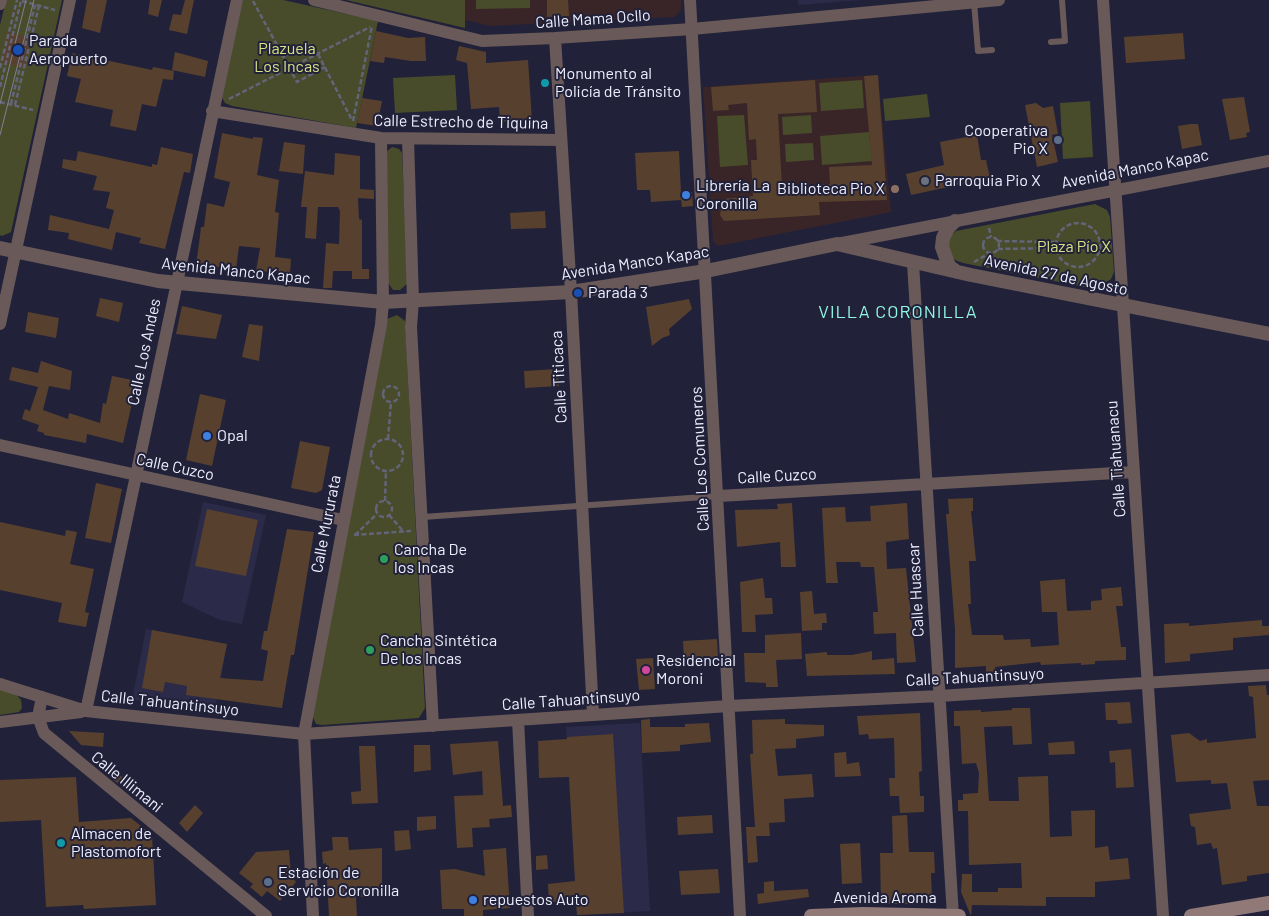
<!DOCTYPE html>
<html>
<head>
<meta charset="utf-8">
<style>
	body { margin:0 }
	canvas { display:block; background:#212139 }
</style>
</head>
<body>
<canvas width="1269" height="916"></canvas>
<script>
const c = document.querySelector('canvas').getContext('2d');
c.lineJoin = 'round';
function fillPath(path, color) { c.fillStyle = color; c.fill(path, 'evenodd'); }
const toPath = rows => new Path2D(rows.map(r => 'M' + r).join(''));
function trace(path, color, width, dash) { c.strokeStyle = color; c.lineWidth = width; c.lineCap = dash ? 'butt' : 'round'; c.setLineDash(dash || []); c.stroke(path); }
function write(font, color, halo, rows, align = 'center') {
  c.font = font + ' Barlow,sans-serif'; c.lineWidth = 4; c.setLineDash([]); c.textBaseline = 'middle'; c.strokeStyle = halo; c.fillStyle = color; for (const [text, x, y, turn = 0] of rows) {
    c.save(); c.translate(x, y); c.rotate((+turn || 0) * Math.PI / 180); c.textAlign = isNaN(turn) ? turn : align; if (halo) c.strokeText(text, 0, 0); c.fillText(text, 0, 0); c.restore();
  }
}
fillPath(toPath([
	[798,0,861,0,798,5],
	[203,502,266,515,242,624,220,620,182,602],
	[146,629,227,644,215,710,132,700],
	[640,723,650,911,577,915,566,727]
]), '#2b2a48');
fillPath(toPath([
	[465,0,681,0,681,10,675,17,490,26,465,20],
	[878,75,891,212,718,246,713,241,703,87]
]), '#392528');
fillPath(toPath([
	[6,0,62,0,11,232,2,236,0,235,0,25],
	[243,0,283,0,378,21,356,128,232,106,225,103,221,96],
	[346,0,465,0,465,28],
	[476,0,530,0,530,8,476,9],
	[455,75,457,110,395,113,393,78],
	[862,80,864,108,821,111,819,83],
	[927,94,930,117,885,121,883,99],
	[1090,101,1093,157,1063,159,1060,103],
	[744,115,748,165,720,167,717,116],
	[811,115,812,133,783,135,782,117],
	[869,132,872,161,822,165,820,136],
	[813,143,814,160,786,162,785,144],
	[392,147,399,149,402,153,408,283,400,290,393,290,387,281,386,152],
	[1095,204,1107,210,1110,217,1114,272,1111,279,1098,287,1085,287,963,263,955,260,950,254,947,245,949,237,956,231],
	[397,315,405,321,425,708,419,718,322,725,316,724,313,717,387,319],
	[0,689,16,694,21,700,22,708,19,712,0,715]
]), '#484c2a');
fillPath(toPath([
	[87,0,107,0,100,33,82,28],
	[150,0,162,0,158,17,148,14],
	[185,0,194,0,187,34,169,30,173,14,181,15],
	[547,0,568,0,569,16,547,17],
	[376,31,408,38,425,37,426,61,411,61,385,57,384,63,370,61],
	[8,32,32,38,24,68,1,63],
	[1183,33,1185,59,1126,63,1124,37],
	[459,46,486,52,486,63,528,60,532,120,500,122,499,107,471,109,467,63,456,60],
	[175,52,208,61,205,77,172,70],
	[72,53,152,70,153,67,174,71,173,80,163,79,156,107,142,104,136,131,110,126,113,110,75,102,81,79,67,76],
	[878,75,887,200,819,202,820,215,724,221,720,215,723,199,753,196,751,160,757,160,756,139,749,140,747,103,728,105,729,110,713,111,711,87,815,80,817,112,778,114,782,187,830,184,829,167,872,165,864,76],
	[1244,97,1250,132,1246,133,1247,137,1230,140,1222,99],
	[362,98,382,101,377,126,357,123],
	[1036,103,1043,108,1053,106,1058,134,1052,135,1058,162,1037,167,1025,105],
	[1190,124,1198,124,1202,145,1182,149,1178,126],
	[222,133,253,139,253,137,263,138,257,175,279,180,275,212,279,213,275,257,291,259,290,273,256,271,260,248,239,246,236,269,196,265,200,236,201,227,204,227,207,203,224,207,230,182,214,178],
	[977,135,981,160,986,160,990,178,911,195,906,174,944,165,940,142],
	[284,142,305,145,303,174,279,171],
	[161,147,193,154,190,173,184,172,165,249,139,243,141,238,116,232,112,250,68,239,69,233,48,230,50,215,109,229,114,210,106,208,110,192,93,190,97,176,62,168,63,159,76,161,78,151,152,167,152,164,157,165],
	[679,151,681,193,692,192,693,206,682,207,681,200,651,202,650,190,637,190,635,153],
	[335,153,360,156,360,189,374,190,374,199,358,198,359,219,362,220,362,269,369,269,369,279,352,279,352,271,333,271,332,288,323,288,326,243,339,244,340,211,338,207,318,207,316,239,305,238,307,207,301,207,305,171,334,175],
	[545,211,546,228,511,229,510,213],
	[100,298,123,303,119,322,96,316],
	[689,299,692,309,669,329,670,335,662,338,652,346,646,307],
	[182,306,222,315,216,339,176,334],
	[28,312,59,318,56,338,25,332],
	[249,324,263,326,259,361,242,357],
	[41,361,72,371,70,390,49,386,43,410,68,419,69,413,100,423,103,403,106,404,112,376,137,381,123,443,87,434,86,443,44,435,44,433,37,431,39,425,22,419,25,409,30,411,38,387,9,380,12,367,38,373],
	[558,369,559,386,525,388,524,371],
	[200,394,226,400,212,466,186,460],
	[300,441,330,447,322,490,316,493,291,488],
	[96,483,122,489,111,543,85,538],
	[973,498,973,511,971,511,976,561,969,561,971,604,968,604,972,635,1003,635,1004,640,1030,639,1031,647,1059,645,1057,612,1042,612,1040,581,1065,579,1067,611,1091,610,1091,601,1102,600,1101,589,1121,587,1123,606,1116,606,1121,647,1126,647,1126,660,1095,661,1095,664,1081,665,1081,663,1041,665,1040,662,995,667,996,675,986,676,986,666,955,668,955,629,946,514,949,514,948,499],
	[792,503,796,567,781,567,780,542,737,547,735,510,778,509,777,504],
	[907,503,909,539,886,542,887,569,906,568,916,662,897,663,896,633,874,634,873,612,878,612,874,567,861,567,860,562,836,562,838,583,826,583,822,508,845,507,846,522,871,521,870,506],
	[207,509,258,520,246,576,195,566],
	[0,522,65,536,66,530,77,532,70,564,94,569,85,612,89,613,86,627,58,622,62,603,0,590],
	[287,529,314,532,294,655,291,655,282,708,186,695,187,686,165,682,163,692,142,688,152,630,227,644,220,678,263,681,268,651,261,649,264,631,267,631],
	[763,578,765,598,772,598,773,614,755,615,756,632,742,632,740,582],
	[812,591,814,614,826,613,827,623,822,623,822,630,802,631,800,592],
	[1262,620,1262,626,1269,626,1269,635,1233,638,1233,650,1190,654,1190,661,1165,663,1164,624,1189,623,1189,626],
	[801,633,802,659,776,660,778,687,766,687,766,683,745,682,744,653,765,653,765,635],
	[717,639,718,657,684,659,683,641],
	[872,651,872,660,894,658,895,674,807,676,805,654,827,652,827,655,852,655],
	[653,658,655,689,639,690,636,659],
	[1266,685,1267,695,1269,695,1269,780,1253,781,1257,806,1269,806,1269,873,1247,876,1247,881,1222,885,1217,848,1213,849,1211,843,1197,845,1195,827,1191,826,1189,814,1231,809,1227,783,1211,784,1211,780,1176,782,1171,735,1189,733,1200,741,1207,739,1207,743,1256,738,1253,697,1249,696,1248,686],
	[1130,702,1132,723,1118,724,1117,720,1106,720,1105,703],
	[1012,708,1030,708,1032,744,1013,745,1012,726,984,727,989,801,1019,801,1018,777,1048,776,1050,837,1072,836,1071,811,1095,810,1095,848,1108,846,1110,860,1128,858,1130,879,1095,882,1095,897,1046,897,1046,906,972,905,971,916,961,892,962,874,972,874,972,892,998,892,998,888,1022,888,1021,863,969,865,968,811,958,811,958,800,963,800,963,794,978,793,979,773,976,763,962,764,960,726,954,726,954,711,981,710,981,712,1012,710],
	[920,713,922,771,919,772,920,796,924,796,924,812,900,813,899,796,890,796,889,778,895,778,894,738,869,739,868,734,859,735,857,716],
	[650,719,650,727,685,727,685,724,709,723,711,742,680,745,680,751,642,753,641,720],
	[785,719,785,724,824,725,824,736,796,739,796,748,775,749,778,776,812,774,814,797,784,799,785,822,769,823,770,836,756,836,758,862,748,863,746,827,755,827,750,754,753,754,752,720],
	[69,731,104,733,103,747,81,745],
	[613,734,624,913,577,915,576,901,549,902,548,884,575,881,569,777,539,778,538,741,567,739,567,737],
	[498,741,503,806,511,805,512,817,489,819,490,827,472,828,473,847,457,848,454,796,483,795,482,771,453,775,450,744],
	[1074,741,1075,754,1049,755,1048,743],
	[414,745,430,745,431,770,414,772],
	[359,746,375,746,378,803,352,804,351,792,361,791],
	[1131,749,1134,787,1116,788,1115,762,1110,763,1109,751],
	[846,752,847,764,859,762,861,776,835,777,834,753],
	[119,774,126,780,122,786,113,780],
	[76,777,79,822,131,818,152,835,156,905,84,909,83,905,46,907,41,820,0,822,0,780],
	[195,805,203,813,187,832,179,823],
	[712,815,713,833,678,835,677,817],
	[907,815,909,852,934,852,935,873,931,873,932,898,909,899,909,904,881,904,880,853,893,853,892,816],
	[436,816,436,829,417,831,417,817],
	[409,830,411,849,395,851,394,831],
	[332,837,348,837,349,850,382,848,382,896,356,897,357,916,329,916,326,863,323,864,322,852,333,850],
	[860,843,862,883,842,884,840,844],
	[506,848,510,908,483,910,483,916,464,916,464,909,442,909,440,870,455,869,485,876,483,850],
	[289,850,291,875,296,882,280,901,267,891,262,897,250,887,253,884,239,873,256,852],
	[547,855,548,869,536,870,536,856],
	[718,869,720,893,681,895,679,871],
	[774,881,774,891,808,889,809,897,758,904,757,894,764,893,764,882]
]), '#57402e');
trace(toPath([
	[22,1,55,10],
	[253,1,297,82,325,67],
	[318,54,352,120],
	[284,56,310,43,316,55],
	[0,68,17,0],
	[0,87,21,1],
	[229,99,370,27],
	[0,102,33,110],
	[11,104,35,5],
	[15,105,39,6],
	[353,121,372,26],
	'1056 245a22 22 0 1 1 44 0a22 22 0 1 1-44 0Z',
	[989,228,991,237],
	'983 245a8 8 0 1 1 16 0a8 8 0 1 1-16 0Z',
	[997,241,1056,242],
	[998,249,1056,248],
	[974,262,988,254],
	'383 394a8 8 0 1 1 16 0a8 8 0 1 1-16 0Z',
	[388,439,391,402],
	'371 455a16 16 0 1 1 32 0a16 16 0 1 1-32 0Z',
	'376 509a8 8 0 1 1 16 0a8 8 0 1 1-16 0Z',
	[385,501,386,471],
	[389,515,404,532],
	[354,535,411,531],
	[355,535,377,514]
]), '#636479', 2.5, [5, 2.5]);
trace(toPath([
	[974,2,978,51,992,50],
	[1051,42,1065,41,1062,0],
	[423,517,718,496]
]), '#695a59', 6);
trace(toPath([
	[314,0,482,41,555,38,692,29,999,0],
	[690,0,740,916],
	[1103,0,1163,916],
	[0,4,1,0],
	[555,38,571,292,593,714],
	[212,111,381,138,561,140],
	[408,139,413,301,411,327,433,726],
	[837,244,1269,161],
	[913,263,953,916],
	[0,324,70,0],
	[0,445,343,520],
	[719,496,1133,472],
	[0,684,86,711,304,734,729,706,939,696,1269,675],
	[42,697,38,717,44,733,266,916],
	[86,711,237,0],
	[518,720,528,916],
	[0,722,81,712],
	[313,916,304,734,381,325,383,302,381,138]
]), '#695a59', 12);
trace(toPath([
	[955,221,948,228,943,238,942,247,949,266,957,272],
	[0,248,158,281,383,302,571,292,706,271,837,244,971,275,1269,334]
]), '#695a59', 14);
trace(toPath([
	[811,916,863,914,959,916],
	[1191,916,1269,903]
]), '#907976', 14);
trace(toPath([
	[0,104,26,0],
	[0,135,34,0]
]), '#818195', 1);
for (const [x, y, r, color] of [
	[18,50,6,"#1a4fb4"],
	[545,83,5,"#0f9aa8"],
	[1058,140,5,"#5c6f8a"],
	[925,181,5,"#6b7280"],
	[895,189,5,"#8d6e63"],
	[686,195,5,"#3f7fe0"],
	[578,293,5,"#1a4fb4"],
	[207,436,5,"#3f7fe0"],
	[384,559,5,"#2e9e5b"],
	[370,650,5,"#2e9e5b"],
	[646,670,5,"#d1479c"],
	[61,843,5,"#0f9aa8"],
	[268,882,5,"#5c6f8a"],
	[473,900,5,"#3f7fe0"]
]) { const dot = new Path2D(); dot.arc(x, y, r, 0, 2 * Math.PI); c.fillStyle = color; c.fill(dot); trace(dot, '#212139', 2); }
write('16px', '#edeefe', '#212139', [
	["Calle Mama Ocllo",593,19,-4],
	["Calle Estrecho de Tiquina",461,122,1],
	["Avenida Manco Kapac",1135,169,-11],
	["Avenida Manco Kapac",635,263,-9],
	["Avenida Manco Kapac",236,271,6],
	["Avenida 27 de Agosto",1056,275,12],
	["Calle Los Andes",144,352,-78],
	["Calle Titicaca",559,377,-93],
	["Calle Los Comuneros",700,459,-93],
	["Calle Tiahuanacu",1116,459,-94],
	["Calle Cuzco",175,467,12],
	["Calle Cuzco",777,476,-3],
	["Calle Mururata",326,524,-79],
	["Calle Huascar",916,590,-93],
	["Calle Tahuantinsuyo",975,677,-3],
	["Calle Tahuantinsuyo",571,700,-4],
	["Calle Tahuantinsuyo",170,703,6],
	["Calle Illimani",127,782,39],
	["Avenida Aroma",885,898]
]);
write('16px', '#edeefe', '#212139', [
	["Parada",29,41],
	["Aeropuerto",29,59],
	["Monumento al",555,74],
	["Policía de Tránsito",555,92],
	["Cooperativa",1048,131,"right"],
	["Pio X",1048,149,"right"],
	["Parroquia Pio X",935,181],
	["Librería La",696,186],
	["Coronilla",696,204],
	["Biblioteca Pio X",885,189,"right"],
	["Parada 3",588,293],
	["Opal",217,436],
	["Cancha De",394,550],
	["los Incas",394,568],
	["Cancha Sintética",380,641],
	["De los Incas",380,659],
	["Residencial",656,661],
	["Moroni",656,679],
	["Almacen de",71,834],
	["Plastomofort",71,852],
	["Estación de",278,873],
	["Servicio Coronilla",278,891],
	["repuestos Auto",483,900]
], 'left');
write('16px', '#d8e285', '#212139', [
	["Plazuela",287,49],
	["Los Incas",287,67],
	["Plaza Pío X",1074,247]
]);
c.letterSpacing = '1px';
write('18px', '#92f8e6', '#212139', [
	["VILLA CORONILLA",898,312]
]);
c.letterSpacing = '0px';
</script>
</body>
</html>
